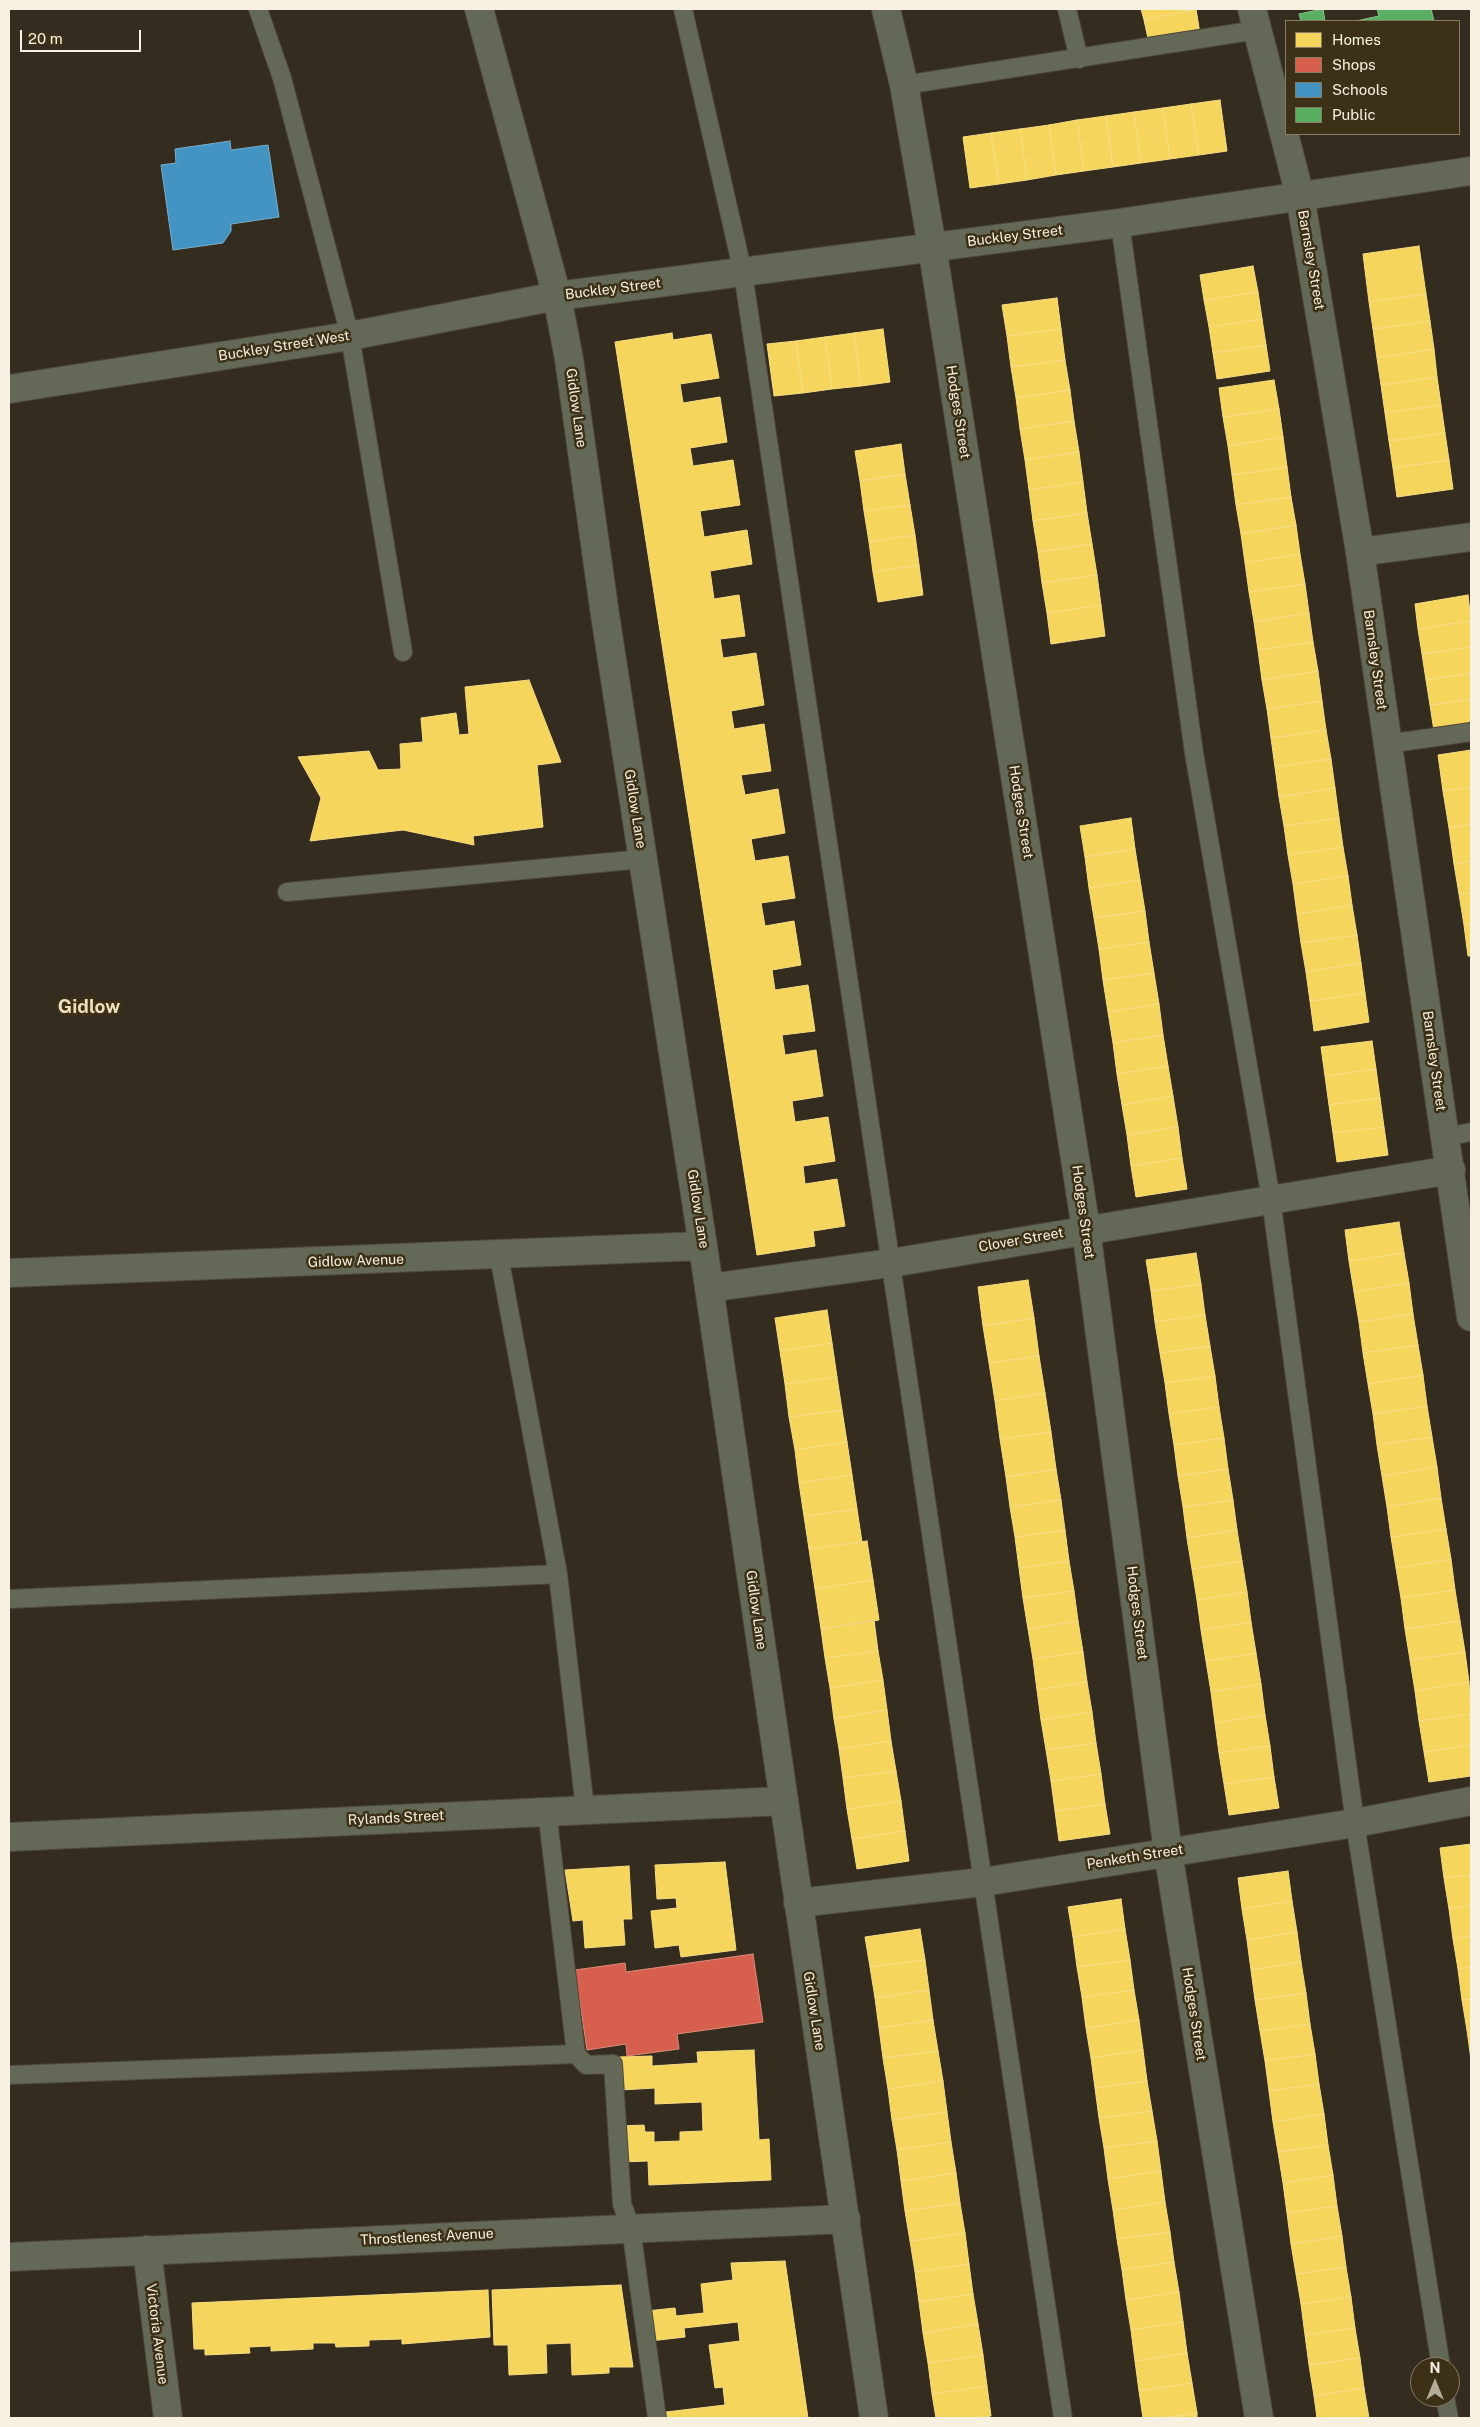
<!DOCTYPE html>
<html>
<head>
<meta charset="utf-8">
<style>
	body { margin:0 }
	#map { position:relative; width:1480px; height:2427px; overflow:hidden; background:#342c1e; font-family:"Public Sans",sans-serif }
	canvas { display:block }
	.frame { position:absolute; inset:0; border:10px solid #f8f1e1; pointer-events:none }
	.legend { position:absolute; left:1285px; top:20px; width:175px; height:115px; box-sizing:border-box; background:#3c3016; border:1px solid #877d67; margin:0; padding:6px 9px; list-style:none; font-size:15px; color:#f8f1e1 }
	.legend li { display:flex; align-items:center; gap:10px; height:25px }
	.legend b { width:25px; border:1px solid #877d67 }
	.north { position:absolute; left:1410px; top:2357px; width:50px; height:50px; box-sizing:border-box; background:#3c3016; border:1px solid #877d67; border-radius:50%; rotate:0deg; font-size:14px; font-weight:700; line-height:20px; text-align:center; color:#f8f1e1 }
	.north::after { content:''; display:block; margin:auto; width:18px; height:22px; background:#b3ac9d; clip-path:polygon(50% 0,100% 100%,50% 72%,0 100%) }
	.scale { position:absolute; left:20px; top:30px; width:121px; height:22px; box-sizing:border-box; border:2px solid #f8f1e1; border-top:0; padding-left:6px; font-size:15px; line-height:18px; white-space:nowrap; color:#f8f1e1; -webkit-text-stroke:4px #3c3016; paint-order:stroke }
</style>
</head>
<body>
<div id="map">
<canvas width="1480" height="2427"></canvas>
<div class="frame"></div>
<ul class="legend">
<li><b style="height:14px;background:#f6d55c"></b>Homes</li>
<li><b style="height:14px;background:#d6604d"></b>Shops</li>
<li><b style="height:14px;background:#4393c3"></b>Schools</li>
<li><b style="height:14px;background:#5aae61"></b>Public</li>
</ul>
<div class="north">N</div>
<div class="scale">20 m</div>
</div>
<script>
const c = document.querySelector('canvas').getContext('2d');
c.lineJoin = 'round';
function fillPath(path, color) { c.fillStyle = color; c.fill(path, 'evenodd'); }
const toPath = rows => new Path2D(rows.map(r => 'M' + r).join(''));
function trace(path, color, width, dash) { c.strokeStyle = color; c.lineWidth = width; c.lineCap = dash ? 'butt' : 'round'; c.setLineDash(dash || []); c.stroke(path); }
function write(font, color, halo, rows, align = 'center') {
  c.font = font + ' "Public Sans",sans-serif'; c.lineWidth = 5; c.setLineDash([]); c.textBaseline = 'middle'; c.strokeStyle = halo; c.fillStyle = color; for (const [text, x, y, turn = 0] of rows) {
    c.save(); c.translate(x, y); c.rotate((+turn || 0) * Math.PI / 180); c.textAlign = isNaN(turn) ? turn : align; if (halo) c.strokeText(text, 0, 0); c.fillText(text, 0, 0); c.restore();
  }
}
const homes = toPath([
	[1141,9,1196,9,1144,20,1141,9],
	[1196,9,1200,34,1149,43,1144,20,1196,9],
	[1220,100,1227,151,1199,155,1191,104,1220,100],
	[1191,104,1199,155,1170,159,1163,108,1191,104],
	[1163,108,1170,159,1141,163,1134,112,1163,108],
	[1134,112,1141,163,1113,167,1106,116,1134,112],
	[1106,116,1113,167,1084,171,1077,120,1106,116],
	[1077,120,1084,171,1056,175,1049,125,1077,120],
	[1049,125,1056,175,1027,180,1020,129,1049,125],
	[1020,129,1027,180,999,184,991,133,1020,129],
	[991,133,999,184,970,188,963,137,991,133],
	[1419,246,1426,294,1369,302,1363,254,1419,246],
	[1253,266,1258,292,1204,300,1200,275,1253,266],
	[1258,292,1262,319,1209,327,1204,300,1258,292],
	[1426,294,1430,321,1373,329,1369,302,1426,294],
	[1057,298,1061,329,1007,336,1002,305,1057,298],
	[1262,319,1266,345,1213,353,1209,327,1262,319],
	[1430,321,1434,349,1377,358,1373,329,1430,321],
	[883,329,890,382,861,386,854,333,883,329],
	[1061,329,1065,360,1011,367,1007,336,1061,329],
	[672,333,673,340,711,334,719,378,680,384,683,403,720,397,727,442,690,448,693,466,733,460,740,505,700,511,704,537,747,530,752,564,710,571,714,599,739,595,745,636,720,639,723,658,756,653,764,705,731,711,734,729,764,724,771,771,741,775,745,795,778,789,785,833,751,839,755,861,788,856,795,898,761,903,765,926,794,921,801,965,772,970,775,990,808,985,815,1031,782,1035,785,1055,816,1050,823,1096,792,1101,795,1122,828,1117,835,1161,803,1166,805,1184,837,1179,845,1226,813,1231,815,1246,757,1255,615,342,672,333],
	[854,333,861,386,832,389,825,337,854,333],
	[825,337,832,389,803,393,796,341,825,337],
	[796,341,803,393,774,396,767,344,796,341],
	[1266,345,1270,371,1217,379,1213,353,1266,345],
	[1434,349,1437,377,1381,385,1377,358,1434,349],
	[1065,360,1070,390,1016,398,1011,367,1065,360],
	[1437,377,1441,405,1385,413,1381,385,1437,377],
	[1274,380,1279,409,1223,417,1219,388,1274,380],
	[1070,390,1074,421,1020,429,1016,398,1070,390],
	[1441,405,1445,433,1389,441,1385,413,1441,405],
	[1279,409,1283,437,1228,446,1223,417,1279,409],
	[1074,421,1079,452,1025,460,1020,429,1074,421],
	[1445,433,1449,460,1393,468,1389,441,1445,433],
	[1283,437,1287,467,1232,475,1228,446,1283,437],
	[901,444,905,474,860,481,855,451,901,444],
	[1079,452,1083,482,1029,490,1025,460,1079,452],
	[1449,460,1453,489,1397,497,1393,468,1449,460],
	[1287,467,1291,497,1236,505,1232,475,1287,467],
	[905,474,910,505,864,511,860,481,905,474],
	[1083,482,1087,513,1033,521,1029,490,1083,482],
	[1291,497,1296,525,1241,534,1236,505,1291,497],
	[910,505,915,535,869,542,864,511,910,505],
	[1087,513,1092,544,1038,552,1033,521,1087,513],
	[1296,525,1300,554,1245,563,1241,534,1296,525],
	[915,535,919,565,873,572,869,542,915,535],
	[1092,544,1097,575,1042,583,1038,552,1092,544],
	[1300,554,1305,584,1249,592,1245,563,1300,554],
	[919,565,923,595,878,602,873,572,919,565],
	[1097,575,1101,605,1047,613,1042,583,1097,575],
	[1305,584,1309,613,1254,622,1249,592,1305,584],
	[1468,595,1471,621,1418,629,1415,604,1468,595],
	[1101,605,1105,636,1051,644,1047,613,1101,605],
	[1309,613,1313,642,1258,650,1254,622,1309,613],
	[1471,621,1471,647,1422,654,1418,629,1471,621],
	[1313,642,1318,671,1262,680,1258,650,1313,642],
	[1471,647,1471,673,1426,680,1422,654,1471,647],
	[1318,671,1322,701,1267,709,1262,680,1318,671],
	[1471,673,1471,699,1430,705,1426,680,1471,673],
	[529,680,561,762,537,765,543,827,473,836,474,845,403,830,310,841,321,798,298,757,369,751,378,770,401,769,400,744,423,742,421,718,456,713,459,735,469,734,465,687,529,680],
	[1471,699,1471,725,1434,731,1430,705,1471,699],
	[1322,701,1326,730,1271,738,1267,709,1322,701],
	[1326,730,1331,759,1275,767,1271,738,1326,730],
	[1471,750,1471,787,1443,791,1438,755,1471,750],
	[1331,759,1335,788,1279,797,1275,767,1331,759],
	[1471,787,1471,824,1449,828,1443,791,1471,787],
	[1335,788,1339,818,1284,826,1279,797,1335,788],
	[1131,818,1135,849,1085,857,1080,826,1131,818],
	[1339,818,1343,847,1288,855,1284,826,1339,818],
	[1471,824,1471,861,1454,864,1449,828,1471,824],
	[1343,847,1348,876,1293,884,1288,855,1343,847],
	[1135,849,1140,880,1089,888,1085,857,1135,849],
	[1471,861,1471,893,1459,894,1454,864,1471,861],
	[1348,876,1352,905,1297,914,1293,884,1348,876],
	[1140,880,1145,911,1094,918,1089,888,1140,880],
	[1471,893,1471,924,1464,925,1459,894,1471,893],
	[1352,905,1357,935,1301,943,1297,914,1352,905],
	[1145,911,1149,942,1099,949,1094,918,1145,911],
	[1471,924,1471,956,1468,956,1464,925,1471,924],
	[1357,935,1361,963,1306,972,1301,943,1357,935],
	[1149,942,1154,973,1103,980,1099,949,1149,942],
	[1361,963,1365,993,1310,1001,1306,972,1361,963],
	[1154,973,1159,1004,1108,1012,1103,980,1154,973],
	[1365,993,1369,1022,1314,1031,1310,1001,1365,993],
	[1159,1004,1163,1035,1113,1043,1108,1012,1159,1004],
	[1163,1035,1168,1066,1117,1074,1113,1043,1163,1035],
	[1372,1041,1376,1069,1325,1076,1321,1047,1372,1041],
	[1168,1066,1173,1096,1122,1105,1117,1074,1168,1066],
	[1376,1069,1380,1098,1329,1105,1325,1076,1376,1069],
	[1173,1096,1178,1127,1127,1135,1122,1105,1173,1096],
	[1380,1098,1384,1127,1333,1133,1329,1105,1380,1098],
	[1178,1127,1182,1158,1131,1166,1127,1135,1178,1127],
	[1384,1127,1388,1155,1337,1162,1333,1133,1384,1127],
	[1182,1158,1187,1189,1136,1197,1131,1166,1182,1158],
	[1399,1222,1404,1253,1349,1261,1345,1230,1399,1222],
	[1196,1253,1201,1284,1151,1291,1146,1260,1196,1253],
	[1404,1253,1409,1283,1354,1292,1349,1261,1404,1253],
	[1028,1280,1034,1318,983,1326,978,1287,1028,1280],
	[1409,1283,1413,1314,1359,1322,1354,1292,1409,1283],
	[1201,1284,1205,1315,1155,1322,1151,1291,1201,1284],
	[827,1310,832,1343,780,1351,775,1318,827,1310],
	[1413,1314,1418,1345,1363,1353,1359,1322,1413,1314],
	[1205,1315,1210,1346,1160,1353,1155,1322,1205,1315],
	[1034,1318,1039,1356,989,1363,983,1326,1034,1318],
	[832,1343,837,1377,785,1384,780,1351,832,1343],
	[1418,1345,1423,1375,1368,1384,1363,1353,1418,1345],
	[1210,1346,1215,1376,1165,1383,1160,1353,1210,1346],
	[1039,1356,1045,1393,995,1401,989,1363,1039,1356],
	[1423,1375,1427,1406,1373,1414,1368,1384,1423,1375],
	[1215,1376,1219,1407,1169,1414,1165,1383,1215,1376],
	[837,1377,842,1410,789,1417,785,1384,837,1377],
	[1045,1393,1051,1432,1000,1439,995,1401,1045,1393],
	[1427,1406,1432,1437,1377,1445,1373,1414,1427,1406],
	[1219,1407,1224,1438,1174,1445,1169,1414,1219,1407],
	[842,1410,847,1442,795,1450,789,1417,842,1410],
	[1051,1432,1056,1469,1006,1477,1000,1439,1051,1432],
	[1432,1437,1437,1467,1382,1476,1377,1445,1432,1437],
	[1224,1438,1228,1469,1178,1476,1174,1445,1224,1438],
	[847,1442,852,1475,799,1483,795,1450,847,1442],
	[1437,1467,1441,1498,1387,1507,1382,1476,1437,1467],
	[1056,1469,1061,1500,1010,1507,1006,1477,1056,1469],
	[1228,1469,1233,1500,1183,1507,1178,1476,1228,1469],
	[852,1475,857,1509,804,1516,799,1483,852,1475],
	[1441,1498,1446,1529,1391,1537,1387,1507,1441,1498],
	[1061,1500,1065,1530,1015,1537,1010,1507,1061,1500],
	[1233,1500,1237,1530,1187,1538,1183,1507,1233,1500],
	[857,1509,862,1542,809,1549,804,1516,857,1509],
	[1446,1529,1451,1559,1396,1568,1391,1537,1446,1529],
	[1065,1530,1069,1561,1019,1568,1015,1537,1065,1530],
	[1237,1530,1242,1561,1192,1569,1187,1538,1237,1530],
	[867,1541,873,1580,815,1589,809,1549,867,1541],
	[1451,1559,1455,1590,1401,1598,1396,1568,1451,1559],
	[1069,1561,1074,1591,1023,1598,1019,1568,1069,1561],
	[1242,1561,1247,1592,1197,1600,1192,1569,1242,1561],
	[873,1580,879,1620,821,1629,815,1589,873,1580],
	[1455,1590,1460,1621,1405,1629,1401,1598,1455,1590],
	[1074,1591,1078,1621,1028,1629,1023,1598,1074,1591],
	[1247,1592,1251,1622,1201,1630,1197,1600,1247,1592],
	[874,1620,878,1651,825,1658,821,1629,874,1620],
	[1078,1621,1083,1652,1033,1659,1028,1629,1078,1621],
	[1460,1621,1465,1652,1410,1660,1405,1629,1460,1621],
	[1251,1622,1256,1653,1206,1661,1201,1630,1251,1622],
	[878,1651,883,1680,830,1688,825,1658,878,1651],
	[1083,1652,1087,1682,1037,1690,1033,1659,1083,1652],
	[1465,1652,1469,1682,1415,1691,1410,1660,1465,1652],
	[1256,1653,1261,1684,1211,1692,1206,1661,1256,1653],
	[883,1680,887,1710,834,1719,830,1688,883,1680],
	[1087,1682,1092,1712,1041,1720,1037,1690,1087,1682],
	[1469,1682,1471,1714,1419,1721,1415,1691,1469,1682],
	[1261,1684,1265,1715,1215,1723,1211,1692,1261,1684],
	[887,1710,891,1741,839,1749,834,1719,887,1710],
	[1092,1712,1096,1743,1046,1750,1041,1720,1092,1712],
	[1471,1714,1471,1745,1424,1752,1419,1721,1471,1714],
	[1265,1715,1270,1746,1219,1753,1215,1723,1265,1715],
	[891,1741,896,1771,843,1778,839,1749,891,1741],
	[1096,1743,1101,1774,1051,1781,1046,1750,1096,1743],
	[1471,1745,1471,1776,1429,1782,1424,1752,1471,1745],
	[1270,1746,1274,1777,1224,1784,1219,1753,1270,1746],
	[896,1771,901,1801,847,1809,843,1778,896,1771],
	[1101,1774,1105,1804,1055,1811,1051,1781,1101,1774],
	[1274,1777,1279,1808,1229,1815,1224,1784,1274,1777],
	[901,1801,905,1831,852,1839,847,1809,901,1801],
	[1105,1804,1110,1834,1059,1841,1055,1811,1105,1804],
	[905,1831,909,1861,857,1869,852,1839,905,1831],
	[1471,1844,1471,1875,1444,1878,1440,1848,1471,1844],
	[725,1862,736,1950,681,1957,679,1945,655,1948,651,1911,677,1908,676,1898,657,1899,655,1865,725,1862],
	[629,1866,632,1919,623,1919,625,1945,585,1948,583,1920,573,1921,565,1870,629,1866],
	[1288,1871,1292,1901,1242,1909,1238,1878,1288,1871],
	[1471,1875,1471,1905,1449,1909,1444,1878,1471,1875],
	[1121,1899,1125,1929,1073,1937,1068,1907,1121,1899],
	[1292,1901,1297,1932,1247,1940,1242,1909,1292,1901],
	[1471,1905,1471,1936,1453,1939,1449,1909,1471,1905],
	[920,1929,925,1960,870,1967,865,1937,920,1929],
	[1125,1929,1130,1960,1077,1967,1073,1937,1125,1929],
	[1297,1932,1301,1962,1251,1970,1247,1940,1297,1932],
	[1471,1936,1471,1967,1458,1969,1453,1939,1471,1936],
	[925,1960,929,1990,875,1998,870,1967,925,1960],
	[1130,1960,1134,1990,1082,1997,1077,1967,1130,1960],
	[1301,1962,1306,1993,1255,2000,1251,1970,1301,1962],
	[1471,1967,1471,1999,1462,2000,1458,1969,1471,1967],
	[929,1990,933,2020,879,2028,875,1998,929,1990],
	[1134,1990,1139,2020,1086,2028,1082,1997,1134,1990],
	[1306,1993,1310,2024,1260,2031,1255,2000,1306,1993],
	[1471,1999,1471,2030,1467,2030,1462,2000,1471,1999],
	[933,2020,938,2051,883,2058,879,2028,933,2020],
	[1139,2020,1143,2050,1091,2058,1086,2028,1139,2020],
	[1310,2024,1315,2054,1265,2061,1260,2031,1310,2024],
	[1467,2030,1471,2030,1471,2060,1467,2030],
	[754,2050,759,2140,769,2139,771,2180,649,2185,648,2161,622,2162,621,2126,644,2125,645,2132,654,2132,654,2142,680,2141,680,2132,703,2131,702,2102,655,2104,655,2088,621,2090,619,2057,652,2056,652,2066,698,2063,697,2052,754,2050],
	[1143,2050,1147,2081,1095,2088,1091,2058,1143,2050],
	[938,2051,943,2081,888,2089,883,2058,938,2051],
	[1315,2054,1319,2084,1269,2091,1265,2061,1315,2054],
	[943,2081,947,2112,892,2120,888,2089,943,2081],
	[1147,2081,1152,2111,1099,2118,1095,2088,1147,2081],
	[1319,2084,1324,2114,1273,2122,1269,2091,1319,2084],
	[1152,2111,1157,2141,1104,2148,1099,2118,1152,2111],
	[947,2112,951,2142,897,2150,892,2120,947,2112],
	[1324,2114,1328,2145,1278,2152,1273,2122,1324,2114],
	[1157,2141,1161,2171,1108,2179,1104,2148,1157,2141],
	[951,2142,956,2173,901,2181,897,2150,951,2142],
	[1328,2145,1333,2175,1283,2183,1278,2152,1328,2145],
	[1161,2171,1165,2202,1113,2210,1108,2179,1161,2171],
	[956,2173,960,2203,905,2211,901,2181,956,2173],
	[1333,2175,1337,2206,1287,2213,1283,2183,1333,2175],
	[1165,2202,1170,2232,1117,2239,1113,2210,1165,2202],
	[960,2203,965,2233,910,2241,905,2211,960,2203],
	[1337,2206,1342,2236,1291,2244,1287,2213,1337,2206],
	[1170,2232,1174,2262,1122,2270,1117,2239,1170,2232],
	[965,2233,969,2264,915,2272,910,2241,965,2233],
	[1342,2236,1346,2267,1296,2274,1291,2244,1342,2236],
	[785,2261,808,2418,667,2418,666,2412,725,2405,723,2387,715,2388,709,2345,740,2341,738,2322,684,2328,685,2337,650,2341,646,2311,675,2308,676,2316,704,2313,701,2284,733,2280,731,2263,785,2261],
	[1174,2262,1179,2292,1126,2300,1122,2270,1174,2262],
	[969,2264,973,2294,919,2302,915,2272,969,2264],
	[1346,2267,1351,2297,1301,2304,1296,2274,1346,2267],
	[621,2285,633,2367,609,2367,609,2373,572,2375,571,2343,546,2344,547,2373,509,2375,508,2345,494,2345,492,2290,621,2285],
	[488,2290,490,2337,402,2344,402,2339,369,2340,369,2346,336,2347,335,2343,313,2343,313,2349,271,2351,271,2346,249,2347,250,2353,205,2355,205,2349,194,2349,192,2303,488,2290],
	[1179,2292,1183,2322,1131,2330,1126,2300,1179,2292],
	[973,2294,978,2324,923,2333,919,2302,973,2294],
	[1351,2297,1355,2328,1305,2335,1301,2304,1351,2297],
	[1183,2322,1187,2353,1135,2361,1131,2330,1183,2322],
	[978,2324,983,2355,928,2363,923,2333,978,2324],
	[1355,2328,1360,2358,1309,2365,1305,2335,1355,2328],
	[1187,2353,1192,2383,1139,2391,1135,2361,1187,2353],
	[983,2355,987,2386,932,2394,928,2363,983,2355],
	[1360,2358,1364,2388,1314,2396,1309,2365,1360,2358],
	[1192,2383,1197,2413,1163,2418,1143,2418,1139,2391,1192,2383],
	[987,2386,991,2416,975,2418,936,2418,932,2394,987,2386],
	[1364,2388,1369,2418,1317,2418,1314,2396,1364,2388],
	[1197,2413,1197,2418,1163,2418,1197,2413]
]);
fillPath(homes, '#f6d55c');
trace(homes, '#f7dd84', 1);
const shops = toPath([
	[753,1954,763,2022,677,2034,679,2049,627,2056,626,2044,587,2050,575,1970,625,1963,626,1972,753,1954]
]);
fillPath(shops, '#d6604d');
trace(shops, '#e08c79', 1);
const schools = toPath([
	[230,141,231,150,268,145,279,217,231,224,231,231,223,243,173,250,161,165,176,163,175,149,230,141]
]);
fillPath(schools, '#4393c3');
trace(schools, '#79afcc', 1);
const public = toPath([
	[1323,9,1325,21,1301,21,1299,14,1323,9],
	[1377,9,1431,9,1434,21,1356,21,1379,16,1377,9]
]);
fillPath(public, '#5aae61');
trace(public, '#89c287', 1);
const service = toPath([
	[258,9,282,78,350,336,403,652],
	[683,9,743,273,1063,2418],
	[1067,9,1079,59],
	[904,85,1257,30],
	[1120,223,1194,753,1271,1199,1355,1823,1441,2367],
	[1387,744,1471,732],
	[287,892,643,859],
	[1445,1137,1471,1132],
	[499,1256,558,1574],
	[9,1599,558,1574,585,1809],
	[547,1811,576,2054,586,2065,613,2064,622,2204,631,2228,657,2418],
	[9,2075,576,2054],
	[1445,2397,1449,2418]
]);
const minor = toPath([
	[886,9,904,85,932,246,1086,1229,1168,1852,1259,2418],
	[1252,9,1300,196,1360,552,1471,1317],
	[9,389,350,336,557,296],
	[1360,552,1471,537],
	[9,1273,703,1246],
	[709,1288,891,1263,1451,1170],
	[9,1837,783,1801],
	[798,1903,983,1882,1355,1823,1471,1801],
	[147,2250,168,2418],
	[9,2257,846,2219]
]);
const tertiary = toPath([
	[479,9,557,296,569,359,605,615,703,1246,874,2418],
	[557,296,1120,223,1471,171]
]);
trace(service, '#4e473b', 20);
trace(minor, '#4e473b', 30);
trace(tertiary, '#4e473b', 30);
trace(service, '#646957', 18);
trace(minor, '#646957', 28);
trace(tertiary, '#646957', 28);
write('14px', '#f8f1e1', '#3c3016', [
	["Buckley Street",1015,236,-7],
	["Barnsley Street",1311,260,80],
	["Buckley Street",613,289,-7],
	["Buckley Street West",284,346,-9],
	["Gidlow Lane",576,408,82],
	["Hodges Street",958,412,81],
	["Barnsley Street",1375,660,82],
	["Gidlow Lane",635,809,81],
	["Hodges Street",1021,812,81],
	["Barnsley Street",1434,1061,82],
	["Gidlow Lane",698,1209,81],
	["Hodges Street",1083,1212,82],
	["Clover Street",1021,1240,-10],
	["Gidlow Avenue",356,1261,-2],
	["Gidlow Lane",756,1610,82],
	["Hodges Street",1137,1613,83],
	["Rylands Street",396,1818,-3],
	["Penketh Street",1135,1857,-9],
	["Gidlow Lane",814,2011,81],
	["Hodges Street",1194,2014,81],
	["Throstlenest Avenue",427,2237,-3],
	["Victoria Avenue",157,2334,83]
]);
write('bold 19px', '#eddebf', '#3c3016', [
	["Gidlow",89,1007]
]);
</script>
</body>
</html>
